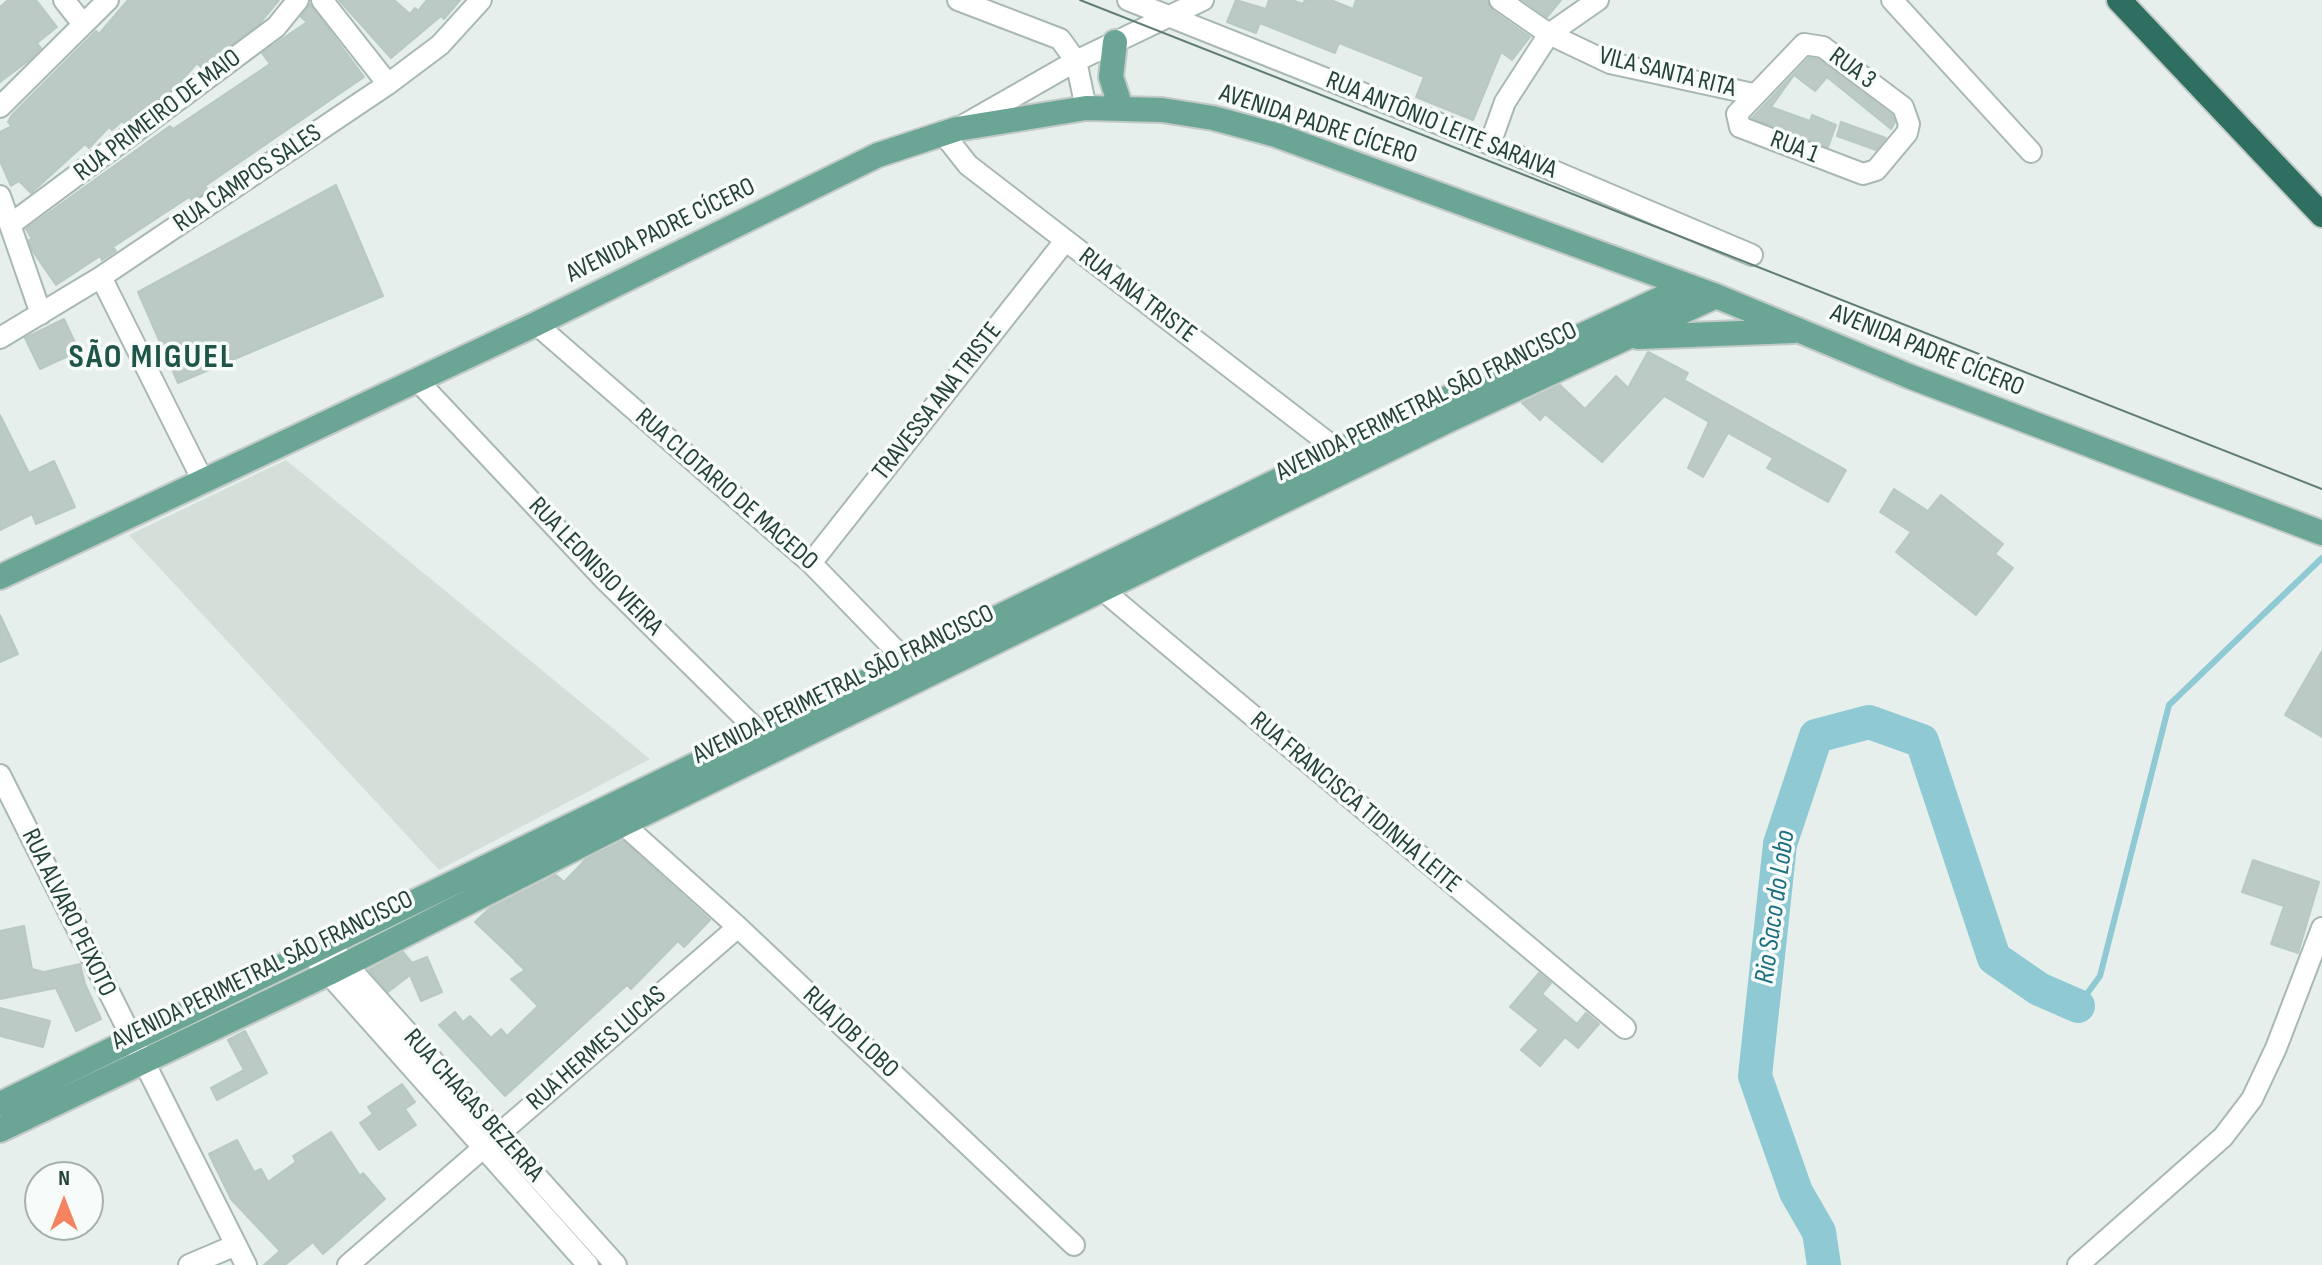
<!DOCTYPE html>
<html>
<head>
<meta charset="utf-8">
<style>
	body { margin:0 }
	#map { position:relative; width:2322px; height:1265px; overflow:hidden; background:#e6efeb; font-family:"Sofia Sans Condensed",sans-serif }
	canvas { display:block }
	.north { position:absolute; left:24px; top:1161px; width:80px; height:80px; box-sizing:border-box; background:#f7fbf9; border:2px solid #a3b1ad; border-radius:50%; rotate:0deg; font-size:22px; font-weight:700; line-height:32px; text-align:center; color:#24423a }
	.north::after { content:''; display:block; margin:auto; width:28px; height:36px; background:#f4845f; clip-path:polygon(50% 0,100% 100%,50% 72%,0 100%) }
</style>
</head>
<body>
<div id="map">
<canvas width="2322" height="1265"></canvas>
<div class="north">N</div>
</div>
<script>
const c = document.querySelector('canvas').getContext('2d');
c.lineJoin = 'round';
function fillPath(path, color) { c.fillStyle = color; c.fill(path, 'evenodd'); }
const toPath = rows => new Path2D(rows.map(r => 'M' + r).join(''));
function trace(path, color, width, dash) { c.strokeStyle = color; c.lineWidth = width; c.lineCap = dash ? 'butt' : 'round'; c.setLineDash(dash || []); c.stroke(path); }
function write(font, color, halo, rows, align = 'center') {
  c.font = font + ' "Sofia Sans Condensed",sans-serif'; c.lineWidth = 7; c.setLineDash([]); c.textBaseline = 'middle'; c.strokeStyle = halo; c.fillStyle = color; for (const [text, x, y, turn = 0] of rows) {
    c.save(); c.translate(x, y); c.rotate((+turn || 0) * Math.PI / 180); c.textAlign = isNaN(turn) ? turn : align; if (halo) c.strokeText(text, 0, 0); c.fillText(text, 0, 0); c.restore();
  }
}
fillPath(toPath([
	[286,460,650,759,439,870,129,535]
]), '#d4dfda');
trace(toPath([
	[2078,1006,2100,976,2169,705,2322,558]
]), '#8ec9d4', 6);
trace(toPath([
	[1824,1265,1819,1232,1796,1192,1755,1076,1780,844,1816,736,1869,722,1922,741,1994,958,2039,989,2078,1006]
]), '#8ec9d4', 34);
const building = toPath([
	[8,0,36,0,57,27,37,43,41,48,28,61,0,82,0,7,8,0],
	[128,0,279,0,260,23,201,67,197,63,181,81,124,123,122,121,112,130,109,127,89,148,85,144,31,193,19,181,11,186,0,161,0,132,12,126,8,122,12,115,96,31,99,34,128,0],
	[339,0,394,0,410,14,415,8,418,11,427,0,460,0,444,19,441,16,391,58,339,0],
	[1236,0,1266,9,1269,0,1292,0,1303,4,1305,0,1331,0,1353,9,1356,0,1487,0,1493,11,1530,37,1512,60,1501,52,1473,120,1416,97,1424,77,1387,62,1339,43,1335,53,1260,23,1256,33,1227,22,1236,0],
	[1523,0,1561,0,1547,17,1523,0],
	[310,4,364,77,205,186,208,190,192,200,189,197,113,247,116,251,102,260,100,256,56,285,32,250,29,240,32,239,26,229,170,126,173,129,270,64,262,53,307,22,301,17,310,4],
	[1809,58,1818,59,1892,115,1895,122,1891,129,1827,77,1815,91,1794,75,1771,107,1810,121,1812,115,1836,125,1828,147,1752,118,1809,58],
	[1841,122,1886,138,1876,150,1837,136,1841,122],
	[336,185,383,296,178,383,138,292,336,185],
	[64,319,79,351,40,369,25,338,64,319],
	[1648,352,1688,373,1684,380,1846,470,1828,502,1767,468,1773,458,1728,433,1703,477,1688,468,1709,422,1664,396,1602,462,1545,414,1540,420,1522,403,1560,385,1585,409,1616,376,1628,388,1648,352],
	[0,415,29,473,54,461,75,507,36,524,32,514,0,530,0,415],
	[1894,489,1928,511,1941,495,2003,544,1995,554,2013,568,1976,615,1896,552,1911,532,1880,512,1894,489],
	[0,615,18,654,0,662,0,615],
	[2322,651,2322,737,2285,715,2322,651],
	[623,841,710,920,684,947,678,941,631,989,627,985,505,1096,439,1025,455,1012,463,1022,470,1016,491,1038,501,1029,507,1036,538,1006,511,979,525,970,515,961,518,958,515,960,475,922,489,909,556,875,564,882,586,859,623,841],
	[2253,860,2319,882,2298,953,2271,944,2284,906,2242,892,2253,860],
	[24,926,32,969,44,972,80,964,85,984,101,1019,76,1031,56,988,0,999,0,931,24,926],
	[403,952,412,963,427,957,442,992,421,1001,410,975,388,992,369,970,403,952],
	[1539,973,1551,983,1542,994,1577,1024,1586,1013,1599,1024,1578,1048,1565,1037,1540,1066,1521,1050,1539,1030,1510,1007,1539,973],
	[0,1008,50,1021,43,1047,0,1036,0,1008],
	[245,1031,267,1073,217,1100,211,1088,244,1070,228,1040,245,1031],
	[402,1084,415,1102,405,1109,416,1125,379,1150,360,1123,373,1114,368,1107,402,1084],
	[331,1132,360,1176,363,1173,385,1199,323,1254,313,1242,285,1265,264,1265,280,1251,231,1199,209,1154,237,1140,254,1172,261,1169,268,1182,296,1162,293,1156,331,1132]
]);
fillPath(building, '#bbcac4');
trace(building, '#b8c9c2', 2);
const minor = toPath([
	[64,0,83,24],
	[322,0,388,84],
	[958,0,1060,39,1076,61,1086,108],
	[1128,0,1490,144,1752,255],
	[1500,0,1549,34,1610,63,1753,94],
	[1892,0,2031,152],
	[1804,44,1823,47,1903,107,1909,124,1907,133,1876,170,1863,174,1740,127,1737,114,1804,44],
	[0,107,108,0],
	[964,125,1076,61,1203,0],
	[942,132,968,165,1340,452],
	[1490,144,1505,102,1549,34,1598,0],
	[0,196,41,314],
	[11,224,276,27,298,0],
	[101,277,203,481],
	[536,324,811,563,908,663],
	[0,338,101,277,388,84,440,45,481,0],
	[417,380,605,580,771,744],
	[811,563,1065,241],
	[1092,581,1625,1028],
	[0,775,246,1265],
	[623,824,738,927,1074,1245],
	[311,954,588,1265],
	[338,955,616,1265],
	[189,1265,236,1245],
	[348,1265,738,927],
	[2078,1265,2223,1137,2252,1099,2276,1048,2322,928]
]);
const major = toPath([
	[1115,42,1111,77,1121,108],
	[1638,337,1793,331],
	[0,577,536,324,878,155,957,129,1086,108,1162,110,1213,118,1276,135,1716,296,1911,377,2322,533],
	[0,1104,1437,403,1688,286],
	[0,1130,329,973,623,824,1449,420,1716,296]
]);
const highway = toPath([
	[2119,0,2322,215]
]);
trace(minor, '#a8b8b2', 24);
trace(major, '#c2cac8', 28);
trace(highway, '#c2cac8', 28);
trace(minor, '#fff', 20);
trace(major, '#6aa596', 24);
trace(highway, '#2f6f62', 24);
trace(toPath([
	[1080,0,2322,489]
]), '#5f7d75', 2);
write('26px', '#24423a', '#f7fbf9', [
	["RUA 3",1852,69,36],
	["VILA SANTA RITA",1667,73,14],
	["RUA PRIMEIRO DE MAIO",158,116,-37],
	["AVENIDA PADRE CÍCERO",1318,125,18],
	["RUA ANTÔNIO LEITE SARAIVA",1441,126,22],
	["RUA 1",1794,148,21],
	["RUA CAMPOS SALES",248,179,-34],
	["AVENIDA PADRE CÍCERO",661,231,-26],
	["RUA ANA TRISTE",1137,296,37],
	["AVENIDA PADRE CÍCERO",1927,351,22],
	["TRAVESSA ANA TRISTE",938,402,-52],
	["AVENIDA PERIMETRAL SÃO FRANCISCO",1427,402,-26],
	["RUA CLOTARIO DE MACEDO",726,490,41],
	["RUA LEONISIO VIEIRA",595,567,46],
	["AVENIDA PERIMETRAL SÃO FRANCISCO",844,685,-26],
	["RUA FRANCISCA TIDINHA LEITE",1355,803,40],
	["RUA ALVARO PEIXOTO",68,913,64],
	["AVENIDA PERIMETRAL SÃO FRANCISCO",263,971,-26],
	["RUA JOB LOBO",850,1033,43],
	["RUA HERMES LUCAS",597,1049,-41],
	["RUA CHAGAS BEZERRA",473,1106,48]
]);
write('italic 28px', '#1c6f80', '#f7fbf9', [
	["Rio Saco do Lobo",1776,907,-82]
]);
c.letterSpacing = '2px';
write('bold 34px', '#1f5548', '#f7fbf9', [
	["SÃO MIGUEL",152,358]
]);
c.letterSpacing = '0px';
</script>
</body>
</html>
